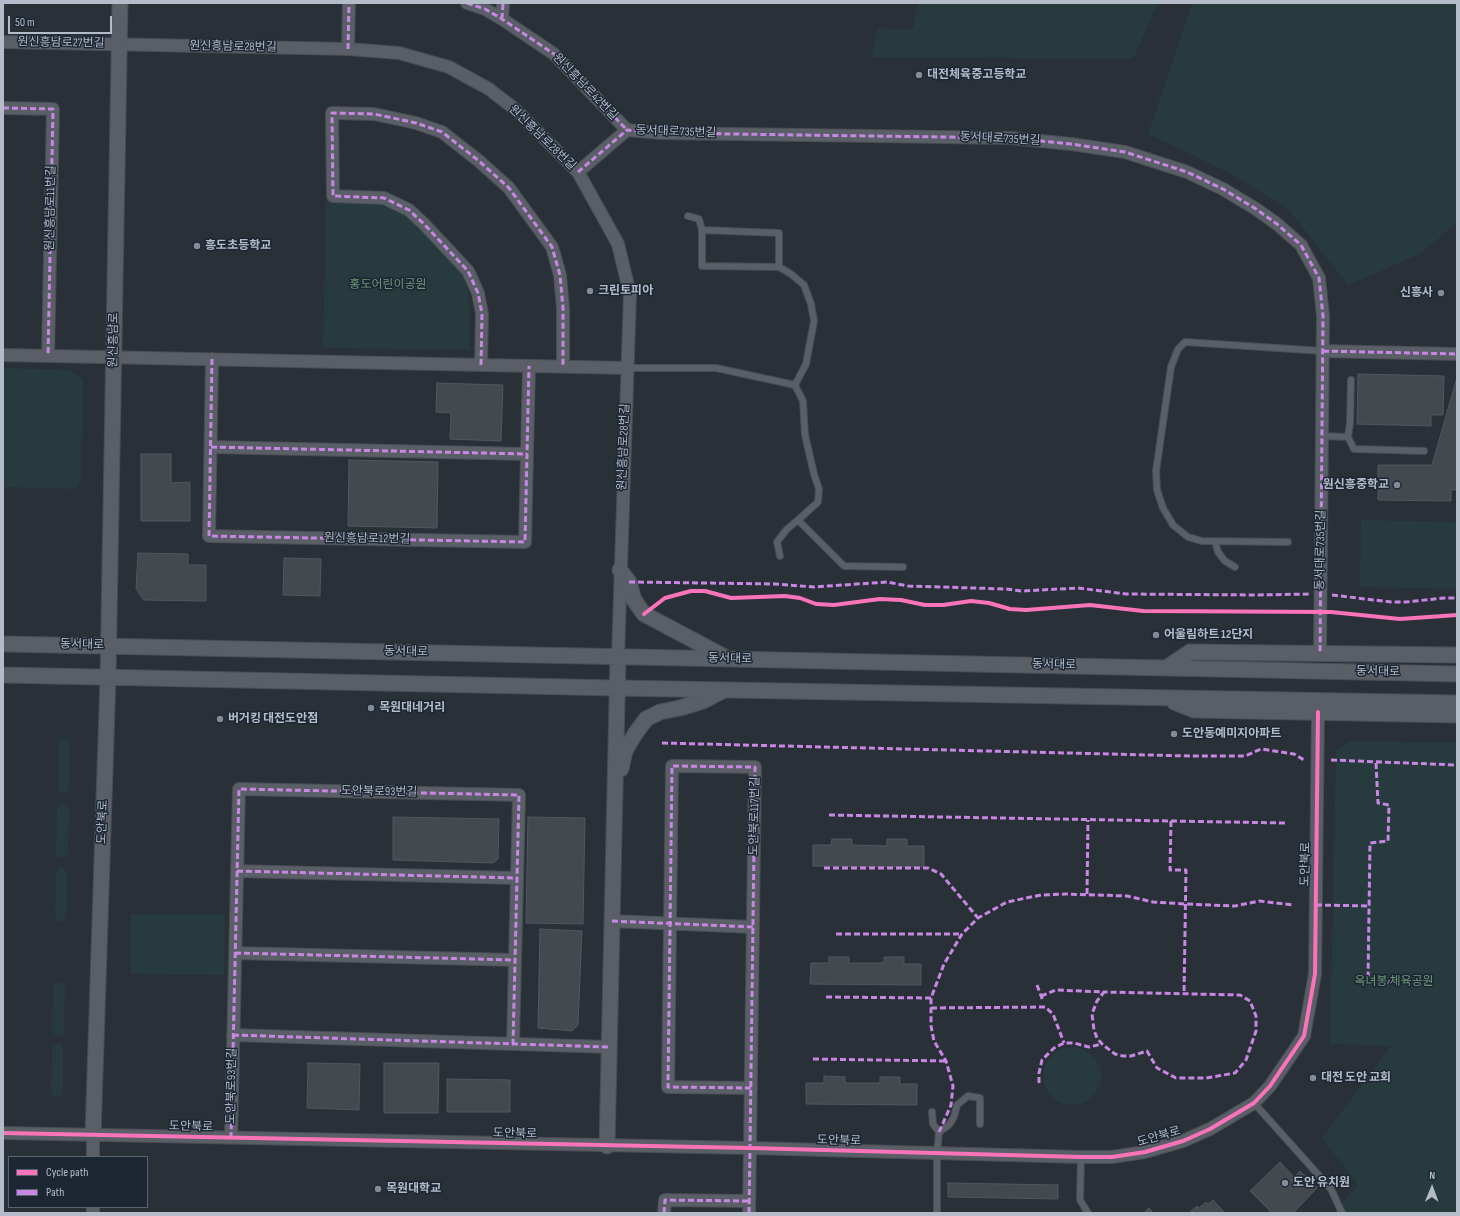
<!DOCTYPE html>
<html>
<head>
<meta charset="utf-8">
<style>
	body { margin:0 }
	#map { position:relative; width:1460px; height:1216px; overflow:hidden; background:#2a3038; font-family:"Sofia Sans Condensed",sans-serif }
	canvas { display:block }
	.frame { position:absolute; inset:0; border:4px solid #b4bcc9; pointer-events:none }
	.legend { position:absolute; left:8px; top:1156px; width:140px; height:52px; box-sizing:border-box; background:#1d2633; border:1px solid #59626f; margin:0; padding:5px 7px; list-style:none; font-size:12px; color:#b4bcc9 }
	.legend li { display:flex; align-items:center; gap:8px; height:20px }
	.legend b { width:20px; border:1px solid #59626f }
	.north { position:absolute; left:1412px; top:1168px; width:40px; height:40px; -webkit-text-stroke:3px #1d2633; paint-order:stroke; rotate:1deg; font-size:11px; font-weight:700; line-height:16px; text-align:center; color:#b4bcc9 }
	.north::after { content:''; display:block; margin:auto; width:14px; height:18px; background:#b4bcc9; clip-path:polygon(50% 0,100% 100%,50% 72%,0 100%) }
	.scale { position:absolute; left:8px; top:16px; width:104px; height:18px; box-sizing:border-box; border:2px solid #b4bcc9; border-top:0; padding-left:5px; font-size:12px; line-height:14px; white-space:nowrap; color:#b4bcc9; -webkit-text-stroke:3px #1d2633; paint-order:stroke }
</style>
</head>
<body>
<div id="map">
<canvas width="1460" height="1216"></canvas>
<div class="frame"></div>
<ul class="legend">
<li><b style="height:5px;background:#fb73b8"></b>Cycle path</li>
<li><b style="height:5px;background:#c787e3"></b>Path</li>
</ul>
<div class="north">N</div>
<div class="scale">50 m</div>
</div>
<script>
const c = document.querySelector('canvas').getContext('2d');
c.lineJoin = 'round';
function fillPath(path, color) { c.fillStyle = color; c.fill(path, 'evenodd'); }
const toPath = rows => new Path2D(rows.map(r => 'M' + r).join(''));
function trace(path, color, width, dash) { c.strokeStyle = color; c.lineWidth = width; c.lineCap = dash ? 'butt' : 'round'; c.setLineDash(dash || []); c.stroke(path); }
function write(font, color, halo, rows, align = 'center') {
  c.font = font + ' "Sofia Sans Condensed","Noto Sans KR",sans-serif'; c.lineWidth = 3; c.setLineDash([]); c.textBaseline = 'middle'; c.strokeStyle = halo; c.fillStyle = color; for (const [text, x, y, turn = 0] of rows) {
    c.save(); c.translate(x, y); c.rotate((+turn || 0) * Math.PI / 180); c.textAlign = isNaN(turn) ? turn : align; if (halo) c.strokeText(text, 0, 0); c.fillText(text, 0, 0); c.restore();
  }
}
fillPath(toPath([
	[918,3,1158,3,1133,59,872,57,878,28,913,30],
	[1192,3,1457,3,1457,223,1420,254,1348,285,1289,210,1234,175,1148,134],
	[326,201,373,202,394,208,415,222,462,274,469,294,470,350,323,348],
	[3,368,68,370,80,376,83,381,83,387,81,478,76,489,3,487],
	[1361,520,1457,522,1457,589,1360,587],
	[64,739,69,741,70,745,69,788,67,793,63,794,58,791,58,744,60,741],
	[1350,741,1457,743,1457,1213,1334,1213,1358,1185,1322,1138,1391,1046,1330,1044,1336,750],
	[64,804,67,806,69,810,68,852,67,856,62,858,58,857,56,854,57,809,60,805],
	[59,868,64,869,67,873,66,916,64,921,60,922,57,921,55,916,56,873],
	[131,914,225,914,224,975,131,974],
	[58,982,64,984,65,987,64,1032,62,1035,58,1036,53,1033,52,1030,53,987,55,983],
	[59,1043,62,1045,63,1049,63,1092,60,1097,57,1097,53,1096,51,1093,52,1049,54,1045],
	'1043 1076a29 29 0 1 1 58 0a29 29 0 1 1-58 0Z'
]), '#273a3e');
const building = toPath([
	[1358,374,1444,376,1443,415,1431,415,1431,426,1357,424,1358,374],
	[1456,381,1457,381,1457,490,1451,490,1451,501,1378,500,1378,465,1432,465,1456,381],
	[437,383,503,385,501,441,450,439,451,413,436,412,437,383],
	[141,454,171,454,171,483,190,482,190,521,141,521,141,454],
	[349,460,438,462,437,528,348,526,349,460],
	[138,553,188,554,188,565,206,565,206,601,144,600,136,589,138,553],
	[284,558,321,559,320,596,283,595,284,558],
	[393,817,499,819,498,859,493,863,393,860,393,817],
	[528,817,585,818,583,924,526,923,528,817],
	[832,839,852,839,852,845,887,846,887,839,907,839,907,846,924,846,924,867,813,866,813,845,831,845,832,839],
	[540,929,582,931,578,1025,572,1031,538,1028,540,929],
	[829,957,849,957,849,963,884,963,884,957,904,957,904,964,921,964,921,985,810,984,811,963,829,963,829,957],
	[308,1063,360,1064,359,1110,307,1108,308,1063],
	[384,1063,439,1063,438,1113,384,1113,384,1063],
	[824,1076,845,1077,845,1083,880,1083,880,1077,900,1077,900,1084,917,1084,917,1105,806,1104,806,1083,824,1083,824,1076],
	[447,1079,510,1080,510,1112,447,1112,447,1079],
	[1280,1162,1294,1177,1300,1171,1317,1188,1293,1213,1272,1213,1250,1191,1280,1162],
	[948,1183,1058,1185,1058,1199,948,1197,948,1183],
	[1213,1200,1225,1213,1189,1213,1197,1206,1199,1208,1206,1202,1208,1204,1213,1200],
	[1149,1208,1153,1213,1144,1213,1149,1208]
]);
fillPath(building, '#444950');
trace(building, '#52575f', 1);
const service = toPath([
	[688,216,699,219,702,230],
	[779,267,702,266,702,230,779,233,779,267,791,274,804,285,811,304,814,321,806,364,795,385],
	[627,368,716,368,795,385,803,401,805,435,814,474,819,489,818,502,798,520,844,566,903,567],
	[1322,436,1348,437,1354,449,1424,451],
	[1348,437,1350,423,1351,380],
	[1215,541,1218,552,1225,561,1235,567],
	[1288,542,1202,541,1188,537,1173,525,1163,508,1157,490,1156,471,1171,367,1178,349,1185,342,1323,351],
	[780,556,777,542,787,529,798,520],
	[1254,1103,1331,1189,1342,1213],
	[932,1112,933,1124,939,1132],
	[1081,1157,1080,1200,1088,1213],
	[937,1213,937,1153,939,1132,949,1125,954,1117,957,1105,968,1096,980,1098,980,1124]
]);
const minor = toPath([
	[467,3,485,9,502,19,554,54,627,130],
	[502,19,503,3],
	[3,42,348,49,399,53,449,67,489,89,516,110,578,172,618,244,630,294,618,656],
	[348,49,349,3],
	[3,108,53,109,48,356],
	[578,172,627,130,662,133,1011,138,1071,144,1125,152,1187,172,1223,189,1256,209,1277,224,1301,245,1319,278,1323,316,1320,653],
	[1323,351,1457,354],
	[3,355,627,368],
	[212,359,209,536,525,542,529,366],
	[481,365,482,314,478,293,468,271,424,224,409,210,384,198,333,196,332,113,374,114,416,123,442,132,479,161,509,188,552,247,560,275,563,308,563,366],
	[211,447,527,454],
	[237,871,517,878],
	[612,921,753,927],
	[235,953,515,960],
	[233,1035,609,1047],
	[3,1133,750,1148,1081,1157,1112,1157,1145,1152,1183,1141,1210,1129,1254,1103,1270,1086,1304,1036,1315,974,1318,712],
	[231,1138,239,789,519,795,513,1044],
	[93,1157,93,1135],
	[93,1213,93,1207],
	[664,1213,665,1200,749,1201],
	[749,1213,750,1148,755,767,672,766,668,1087,751,1088]
]);
const tertiary = toPath([
	[620,570,629,582,634,600,644,614,725,657],
	[3,644,1457,674],
	[1166,668,1190,652,1457,655],
	[3,675,617,688,1457,703],
	[1174,702,1194,710,1457,715],
	[621,769,625,751,635,734,646,719,660,712,680,708,703,701,724,690],
	[93,1135,108,677,120,3],
	[607,1146,618,656]
]);
trace(service, '#484c53', 8);
trace(minor, '#484c53', 14);
trace(tertiary, '#484c53', 17);
trace(service, '#5a5e66', 6);
trace(minor, '#5a5e66', 12);
trace(tertiary, '#5a5e66', 15);
trace(toPath([
	[467,3,485,9,502,19,554,54,627,130],
	[502,19,503,3],
	[348,49,349,3],
	[3,108,53,109,48,356],
	[578,172,627,130,662,133,1011,138,1071,144,1125,152,1187,172,1223,189,1256,209,1277,224,1301,245,1319,278,1323,316,1320,653],
	[1323,351,1457,354],
	[212,359,209,536,525,542,529,366],
	[481,365,482,314,478,293,468,271,424,224,409,210,384,198,333,196,332,113,374,114,416,123,442,132,479,161,509,188,552,247,560,275,563,308,563,366],
	[211,447,527,454],
	[629,582,775,584,814,587,887,582,908,586,1006,589,1022,591,1078,588,1126,594,1256,595,1310,594],
	[1332,595,1391,602,1406,602,1444,598,1457,598],
	[662,743,1190,756,1245,756,1261,749,1294,754,1304,760],
	[1331,760,1457,765],
	[1376,763,1378,803,1389,805,1388,841,1370,843,1368,981,1390,982],
	[829,815,1285,823],
	[1171,821,1170,870,1186,870,1184,994],
	[824,868,928,868,941,874,978,918],
	[237,871,517,878],
	[1087,894,1088,820],
	[1316,905,1369,906],
	[612,921,753,927],
	[836,934,962,934],
	[235,953,515,960],
	[1037,985,1043,1001],
	[1041,996,1056,990,1104,992,1097,1001,1092,1014,1094,1030,1097,1038,1103,1045,1115,1054,1123,1056,1131,1056,1147,1051,1157,1068,1176,1078,1206,1078,1235,1073,1246,1060,1256,1031,1256,1016,1250,1001,1240,995,1104,992],
	[826,997,931,998],
	[931,1008,1045,1007,1053,1014,1064,1043],
	[233,1035,609,1047],
	[813,1059,946,1061],
	[1039,1083,1039,1073,1042,1060,1054,1048,1064,1043,1074,1043,1089,1047,1102,1044],
	[939,1132,951,1105,953,1086,946,1061,934,1041,931,1026,931,998,944,964,962,934,978,918,1007,902,1041,895,1065,894,1127,896,1153,902,1186,904,1235,906,1259,901,1294,905],
	[231,1138,239,789,519,795,513,1044],
	[664,1213,665,1200,749,1201],
	[749,1213,750,1148,755,767,672,766,668,1087,751,1088]
]), '#c787e3', 3, [6, 3]);
trace(toPath([
	[644,614,665,598,691,591,705,591,731,598,785,596,800,598,816,604,834,605,880,599,901,600,925,605,943,605,971,601,989,603,1010,609,1026,610,1090,605,1143,611,1331,612,1400,619,1457,615],
	[3,1133,750,1148,1081,1157,1112,1157,1145,1152,1183,1141,1210,1129,1254,1103,1270,1086,1304,1036,1315,974,1318,712]
]), '#fb73b8', 4);
for (const [x, y, r, color] of [
	[919,75,4,"#848b96"],
	[197,246,4,"#848b96"],
	[590,291,4,"#848b96"],
	[1441,293,4,"#848b96"],
	[1397,485,4,"#848b96"],
	[1156,635,4,"#848b96"],
	[371,708,4,"#848b96"],
	[220,719,4,"#848b96"],
	[1174,734,4,"#848b96"],
	[1313,1078,4,"#848b96"],
	[1285,1183,4,"#848b96"],
	[378,1189,4,"#848b96"]
]) { const dot = new Path2D(); dot.arc(x, y, r, 0, 2 * Math.PI); c.fillStyle = color; c.fill(dot); trace(dot, '#1d2633', 1.5); }
write('12px', '#b4bcc9', '#1d2633', [
	["원신흥남로27번길",61,43,1],
	["원신흥남로28번길",233,47,1],
	["원신흥남로42번길",585,87,46],
	["동서대로735번길",676,132,2],
	["원신흥남로28번길",542,138,44],
	["동서대로735번길",1000,139,3],
	["원신흥남로11번길",51,208,-89],
	["원신흥남로",114,340,-89],
	["원신흥남로28번길",624,447,-88],
	["원신흥남로12번길",367,539,1],
	["동서대로735번길",1321,550,-89],
	["동서대로",82,645,1],
	["동서대로",406,652,1],
	["동서대로",730,659,1],
	["동서대로",1054,665,1],
	["동서대로",1378,672,1],
	["도안북로93번길",379,792,1],
	["도안북로117번길",755,816,-89],
	["도안북로",103,822,-88],
	["도안북로",1306,864,-89],
	["도안북로93번길",232,1086,-89],
	["도안북로",191,1127,1],
	["도안북로",515,1134,1],
	["도안북로",1159,1137,-16],
	["도안북로",839,1141,1]
]);
write('bold 12px', '#b4bcc9', '#1d2633', [
	["대전체육중고등학교",927,75],
	["흥도초등학교",205,246],
	["크린토피아",598,291],
	["신흥사",1433,293,"right"],
	["원신흥중학교",1389,485,"right"],
	["어울림하트 12단지",1164,635],
	["목원대네거리",379,708],
	["버거킹 대전도안점",228,719],
	["도안동예미지아파트",1182,734],
	["대전 도안 교회",1321,1078],
	["도안 유치원",1293,1183],
	["목원대학교",386,1189]
], 'left');
write('12px', '#6b9a76', '#1d2633', [
	["홍도어린이공원",388,285],
	["옥녀봉 체육공원",1394,982]
]);
</script>
</body>
</html>
